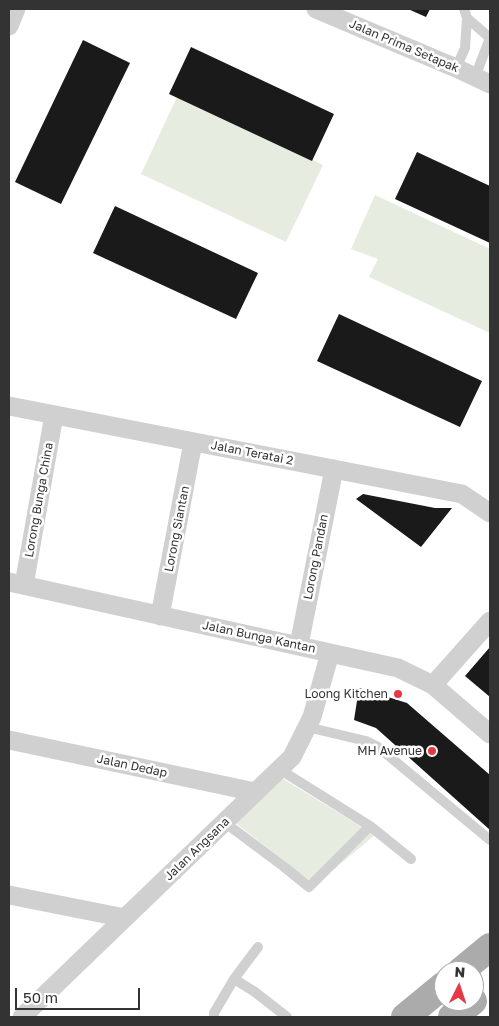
<!DOCTYPE html>
<html>
<head>
<meta charset="utf-8">
<style>
	body { margin:0 }
	#map { position:relative; width:499px; height:1026px; overflow:hidden; background:#fff; font-family:"Golos Text",sans-serif }
	canvas { display:block }
	.frame { position:absolute; inset:0; border:10px solid #333; pointer-events:none }
	.north { position:absolute; left:434px; top:961px; width:50px; height:50px; box-sizing:border-box; background:#fff; border:1px solid #adadad; border-radius:50%; rotate:4deg; font-size:14px; font-weight:700; line-height:20px; text-align:center; color:#333 }
	.north::after { content:''; display:block; margin:auto; width:18px; height:22px; background:#e63946; clip-path:polygon(50% 0,100% 100%,50% 72%,0 100%) }
	.scale { position:absolute; left:15px; top:988px; width:125px; height:22px; box-sizing:border-box; border:2px solid #333; border-top:0; padding-left:6px; font-size:15px; line-height:18px; white-space:nowrap; color:#333; -webkit-text-stroke:4px #fff; paint-order:stroke }
</style>
</head>
<body>
<div id="map">
<canvas width="499" height="1026"></canvas>
<div class="frame"></div>
<div class="north">N</div>
<div class="scale">50 m</div>
</div>
<script>
const c = document.querySelector('canvas').getContext('2d');
c.lineJoin = 'round';
function fillPath(path, color) { c.fillStyle = color; c.fill(path, 'evenodd'); }
const toPath = rows => new Path2D(rows.map(r => 'M' + r).join(''));
function trace(path, color, width, dash) { c.strokeStyle = color; c.lineWidth = width; c.lineCap = dash ? 'butt' : 'round'; c.setLineDash(dash || []); c.stroke(path); }
function write(font, color, halo, rows, align = 'center') {
  c.font = font + ' "Golos Text",sans-serif'; c.lineWidth = 5; c.setLineDash([]); c.textBaseline = 'middle'; c.strokeStyle = halo; c.fillStyle = color; for (const [text, x, y, turn = 0] of rows) {
    c.save(); c.translate(x, y); c.rotate((+turn || 0) * Math.PI / 180); c.textAlign = isNaN(turn) ? turn : align; if (halo) c.strokeText(text, 0, 0); c.fillText(text, 0, 0); c.restore();
  }
}
fillPath(toPath([
	[177,97,323,165,286,242,141,174],
	[375,195,490,249,490,333,369,277,378,259,351,249],
	[280,777,375,835,315,885,233,821]
]), '#e6ecdf');
fillPath(toPath([
	[408,9,430,9,426,17],
	[83,40,130,63,61,204,15,182],
	[191,47,334,114,312,161,169,94],
	[417,152,490,186,490,243,395,199],
	[115,206,258,273,236,319,93,253],
	[339,314,482,381,460,427,317,361],
	[363,494,435,508,452,508,421,547,356,499],
	[490,647,490,697,465,676],
	[359,688,407,703,490,775,490,830,376,728,354,720]
]), '#1a1a1a');
trace(toPath([
	[464,9,467,18,490,38],
	[456,68,465,48,467,18],
	[475,77,490,38],
	[307,727,366,741,378,747,490,840],
	[279,769,370,826,411,859],
	[224,822,283,866,309,887,370,826],
	[234,979,255,992,287,1017],
	[214,1017,214,1013,234,979,258,947]
]), '#d0d0d0', 10);
trace(toPath([
	[316,9,456,68,490,84],
	[9,26,16,9],
	[9,406,462,494,490,513],
	[9,582,398,668,433,685,490,734],
	[24,585,54,415],
	[160,616,193,442],
	[299,645,334,469],
	[433,685,490,621],
	[9,740,255,792],
	[9,895,125,918],
	[22,1017,292,757,312,717,330,653]
]), '#d0d0d0', 19);
trace(toPath([
	[461,971,490,947],
	[405,1017,444,985],
	[452,1017,473,1001]
]), '#ababab', 28);
for (const [x, y, r, color] of [
	[398,694,5,"#e63946"],
	[432,751,5,"#e63946"]
]) { const dot = new Path2D(); dot.arc(x, y, r, 0, 2 * Math.PI); c.fillStyle = color; c.fill(dot); trace(dot, '#fff', 2); }
write('12px', '#333', '#fff', [
	["Jalan Prima Setapak",404,46,23],
	["Jalan Teratai 2",252,453,11],
	["Lorong Bunga China",39,500,-80],
	["Lorong Siantan",177,529,-79],
	["Lorong Pandan",316,557,-79],
	["Jalan Bunga Kantan",259,637,12],
	["Jalan Dedap",132,766,12],
	["Jalan Angsana",197,849,-44]
]);
write('12px', '#333', '#fff', [
	["Loong Kitchen",388,694],
	["MH Avenue",422,751]
], 'right');
</script>
</body>
</html>
